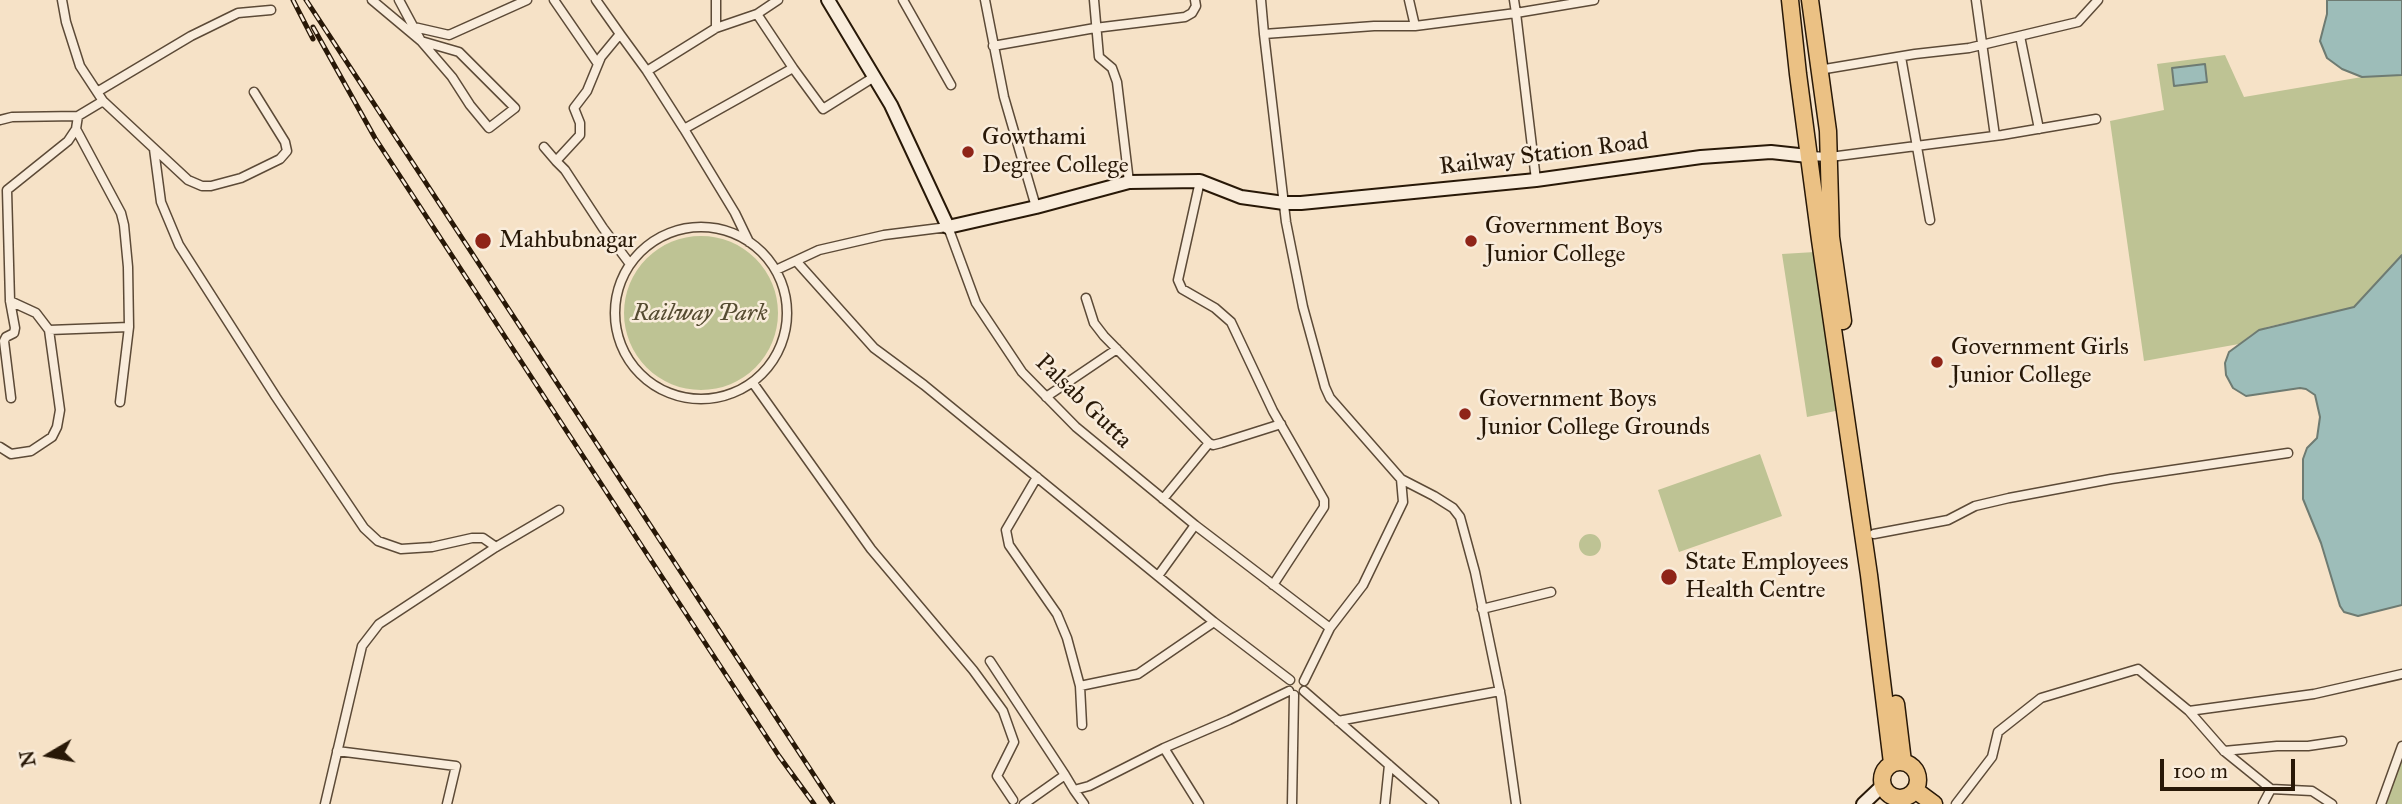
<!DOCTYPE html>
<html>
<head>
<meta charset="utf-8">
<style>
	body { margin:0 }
	#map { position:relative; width:2402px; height:804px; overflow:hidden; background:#f6e2c7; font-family:"IM FELL Great Primer",serif }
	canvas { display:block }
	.north { position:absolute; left:14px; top:720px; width:70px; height:70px; -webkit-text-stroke:5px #f9ecdb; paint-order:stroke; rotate:260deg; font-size:19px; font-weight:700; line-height:28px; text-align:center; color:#281807 }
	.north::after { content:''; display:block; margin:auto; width:24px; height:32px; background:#281807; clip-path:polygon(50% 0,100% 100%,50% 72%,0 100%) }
	.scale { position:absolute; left:2160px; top:759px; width:135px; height:32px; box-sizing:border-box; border:4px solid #281807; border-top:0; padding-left:9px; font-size:21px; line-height:24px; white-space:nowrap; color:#281807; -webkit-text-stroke:5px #f9ecdb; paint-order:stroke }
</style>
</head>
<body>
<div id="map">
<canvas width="2402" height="804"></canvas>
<div class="north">N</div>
<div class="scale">100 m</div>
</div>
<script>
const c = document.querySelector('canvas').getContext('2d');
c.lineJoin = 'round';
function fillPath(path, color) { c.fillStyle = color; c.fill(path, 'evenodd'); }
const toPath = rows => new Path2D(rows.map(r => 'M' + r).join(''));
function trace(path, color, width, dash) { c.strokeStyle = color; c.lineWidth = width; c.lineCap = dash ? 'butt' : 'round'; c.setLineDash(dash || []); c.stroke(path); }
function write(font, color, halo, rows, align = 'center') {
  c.font = font + ' "IM FELL Great Primer",serif'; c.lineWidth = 5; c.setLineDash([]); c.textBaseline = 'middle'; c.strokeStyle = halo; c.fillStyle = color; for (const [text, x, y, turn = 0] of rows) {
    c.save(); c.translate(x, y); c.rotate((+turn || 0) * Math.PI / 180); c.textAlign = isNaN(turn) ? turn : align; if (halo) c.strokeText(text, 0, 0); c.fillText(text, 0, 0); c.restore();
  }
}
fillPath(toPath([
	[2225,55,2244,97,2362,77,2402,75,2402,255,2354,307,2267,327,2252,334,2239,344,2144,361,2110,121,2164,110,2157,64],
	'624 313a77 77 0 1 1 154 0a77 77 0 1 1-154 0Z',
	[1815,252,1840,410,1807,417,1782,254],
	[1760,454,1782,516,1679,552,1658,490],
	'1579 545a11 11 0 1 1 22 0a11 11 0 1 1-22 0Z',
	[2402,761,2402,804,2385,804]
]), '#bec394');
const water = toPath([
	[2327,0,2402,0,2402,75,2362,77,2342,69,2327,58,2320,41,2327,14,2327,0],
	[2205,64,2207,82,2174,86,2172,68,2205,64],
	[2402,255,2402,605,2358,616,2344,612,2340,606,2321,543,2303,499,2303,459,2307,448,2317,438,2320,417,2315,395,2306,389,2300,388,2246,396,2233,388,2226,375,2225,363,2229,352,2259,330,2354,307,2402,255]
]);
fillPath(water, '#9dbdb9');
trace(water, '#6e7b72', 2);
const street = toPath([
	[372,0,421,41,459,52,515,108,489,128,470,105,452,77,421,41,399,0],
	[554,0,598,64],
	[596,0,620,34],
	[903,0,951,85],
	[985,0,1004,97,1036,207],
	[1094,0,1099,57,1112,68,1117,82,1129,182],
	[1261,0,1264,34,1374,26,1415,26,1516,13,1514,0],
	[1409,0,1415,26],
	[1976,0,1995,136],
	[414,27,449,35,527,0],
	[716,28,716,0],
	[1264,34,1286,222,1303,307,1325,387,1330,398,1401,479,1403,502,1363,585,1330,628,1304,681],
	[2020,36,2039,129],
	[993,46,1095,28,1185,17,1192,13,1196,6,1195,0],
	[1901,57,1930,220],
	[793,68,823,109,874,77],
	[1819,70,1915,54,1969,48,2078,22,2098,0],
	[647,71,684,129,793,68,757,14],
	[97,92,191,36,238,13,271,10],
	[103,101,188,180,202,186,211,186,241,178,280,159,287,151,285,142,254,92],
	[0,120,12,117,78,116,103,101,80,66,66,22,62,0],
	[76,129,121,213,124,225,128,267,129,327,120,402],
	[684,129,735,213,749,242],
	[544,147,556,161],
	[154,149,161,202,179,245,276,397,364,528,378,541,401,549,432,547,472,538,483,538,496,547],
	[1808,156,1830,157,2002,135,2096,119],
	[1536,180,1516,13,1594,0],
	[1200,181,1178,280,1182,289,1215,308,1231,322,1273,411,1324,500,1324,507,1273,585],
	'615 313a86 86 0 1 1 172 0a86 86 0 1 1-172 0Z',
	[797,262,874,348,924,385,1214,622,1290,680],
	[630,264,603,228,565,170,556,161,580,135,580,123,574,108,587,91,601,57,620,34,647,71,716,28,757,14,778,0],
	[776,270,819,250,884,235,948,227,976,303,1022,372,1076,427,1195,525,1158,576],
	[1086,298,1094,323,1104,336,1209,443,1213,445,1221,443,1281,424],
	[49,330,129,327],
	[753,383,871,549,973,670,1003,711,1014,742,997,776,1013,800],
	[1046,397,1117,349],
	[11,398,4,341,6,337,14,333,15,328,10,301,7,190,68,141,76,129,78,116],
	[0,447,11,454,31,451,52,437,57,427,60,410,49,330,36,313,10,301],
	[1037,477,1006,530,1009,545,1057,614,1067,638,1080,686],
	[1401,479,1434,496,1453,508,1460,517,1475,572,1501,697,1516,804],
	[1163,499,1209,443],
	[1195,525,1330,628],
	[1874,534,1948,520,1975,506,2009,498,2111,479,2288,453],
	[1482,609,1551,592],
	[990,661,1065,775],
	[1304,691,1434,804],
	[2189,711,2224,751,2271,789,2263,804],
	[1338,721,1500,691],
	[1082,725,1080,686,1138,674,1214,622],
	[1164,748,1199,804],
	[337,751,456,766,447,804],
	[2224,751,2277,746,2308,746,2342,741],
	[2271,789,2312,791,2332,804],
	[325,804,362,646,379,624,496,547,559,510],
	[1024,804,1065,775,1074,790],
	[1084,804,1074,790,1089,786,1164,748,1229,720,1289,691],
	[1292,804,1294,695],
	[1385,804,1389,765],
	[1956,804,1992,757,1998,732,2041,698,2138,669,2189,711,2314,694,2402,674],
	[2381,804,2402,746]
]);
const secondary = toPath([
	[828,0,891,105,948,227,1036,207,1129,182,1200,181,1241,197,1284,203,1301,203,1536,180,1701,157,1771,152,1808,156],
	[1863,804,1882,786]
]);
const highway = toPath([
	[1790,0,1798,74,1820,240,1869,575,1892,763],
	[1810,0,1828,131,1831,237,1843,321],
	[1896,704,1903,762],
	'1882 780a18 18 0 1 1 36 0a18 18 0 1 1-36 0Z',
	[1915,790,1934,804]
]);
trace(street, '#5c4a37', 11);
trace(secondary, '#281807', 16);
trace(highway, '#281807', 19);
trace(street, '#f9ecdb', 8);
trace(secondary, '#f9ecdb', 12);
trace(highway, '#ebc184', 16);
const rail = toPath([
	[293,0,313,39],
	[306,0,833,804],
	[313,27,375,138,779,756,814,804]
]);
trace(rail, '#281807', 5);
trace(rail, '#f9ecdb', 2.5, [8]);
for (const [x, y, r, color] of [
	[968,152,7,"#8f2418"],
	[483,241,9,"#8f2418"],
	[1471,241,7,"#8f2418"],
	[1937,362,7,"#8f2418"],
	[1465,414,7,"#8f2418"],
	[1669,577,9,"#8f2418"]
]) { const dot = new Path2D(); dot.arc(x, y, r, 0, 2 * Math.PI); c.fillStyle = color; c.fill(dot); trace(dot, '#f9ecdb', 2.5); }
write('24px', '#281807', '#f9ecdb', [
	["Gowthami",982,138],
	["Degree College",982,166],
	["Government Boys",1485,227],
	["Junior College",1485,255],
	["Mahbubnagar",499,241],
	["Government Girls",1951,348],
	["Junior College",1951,376],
	["Government Boys",1479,400],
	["Junior College Grounds",1479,428],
	["State Employees",1685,563],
	["Health Centre",1685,591]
], 'left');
write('24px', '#281807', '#f9ecdb', [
	["Railway Station Road",1544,155,-7],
	["Palsab Gutta",1083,402,44]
]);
write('italic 24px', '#554b31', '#f9ecdb', [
	["Railway Park",700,314]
]);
</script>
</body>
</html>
